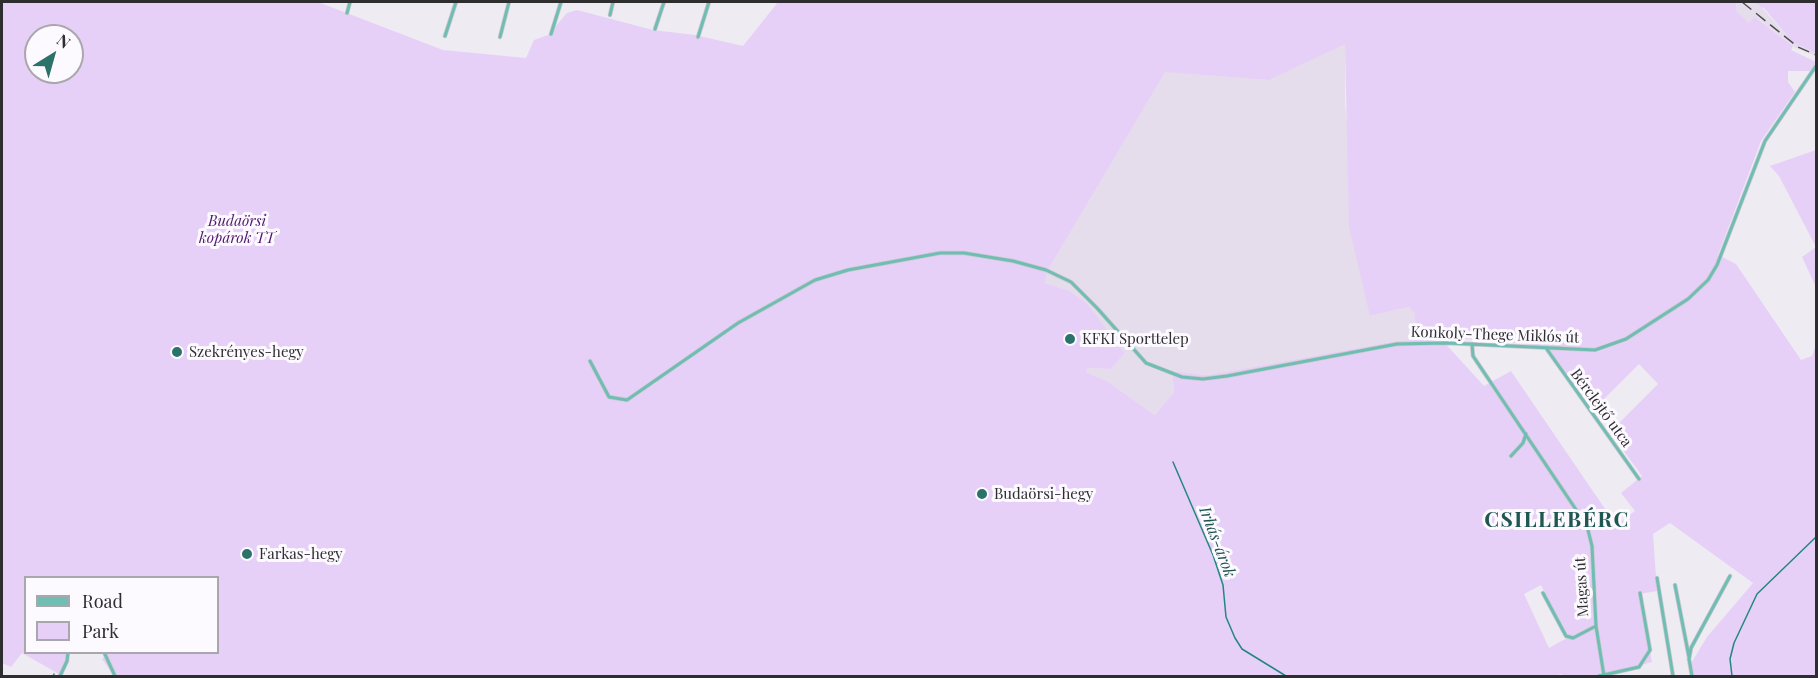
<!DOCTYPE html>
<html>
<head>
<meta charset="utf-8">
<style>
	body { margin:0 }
	#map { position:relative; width:1818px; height:678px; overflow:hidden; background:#efebf3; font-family:"Playfair Display",serif }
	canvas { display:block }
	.frame { position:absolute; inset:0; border:3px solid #2e2d2f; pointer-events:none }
	.legend { position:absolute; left:24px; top:576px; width:195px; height:78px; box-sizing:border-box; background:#fcf9ff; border:2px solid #aaa7ac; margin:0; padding:8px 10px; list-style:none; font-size:18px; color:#2e2d2f }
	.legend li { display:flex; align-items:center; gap:12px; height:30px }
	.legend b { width:30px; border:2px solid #aaa7ac }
	.north { position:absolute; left:24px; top:24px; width:60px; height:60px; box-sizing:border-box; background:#fcf9ff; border:2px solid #aaa7ac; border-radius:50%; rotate:37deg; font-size:16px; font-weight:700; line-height:24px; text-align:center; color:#2e2d2f }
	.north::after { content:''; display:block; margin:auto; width:21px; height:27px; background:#2a726a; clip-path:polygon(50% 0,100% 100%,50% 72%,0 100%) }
</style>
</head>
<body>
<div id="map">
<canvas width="1818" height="678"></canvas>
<div class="frame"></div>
<ul class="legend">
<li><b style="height:8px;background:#70bdb3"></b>Road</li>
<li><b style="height:16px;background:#e6d0f7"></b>Park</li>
</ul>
<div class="north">N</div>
</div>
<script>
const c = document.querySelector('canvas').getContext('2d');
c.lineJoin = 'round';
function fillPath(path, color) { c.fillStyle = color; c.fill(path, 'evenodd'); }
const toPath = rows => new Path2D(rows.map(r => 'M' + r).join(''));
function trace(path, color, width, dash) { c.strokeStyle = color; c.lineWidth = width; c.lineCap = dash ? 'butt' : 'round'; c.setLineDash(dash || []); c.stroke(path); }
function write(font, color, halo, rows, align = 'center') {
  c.font = font + ' "Playfair Display",serif'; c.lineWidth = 6; c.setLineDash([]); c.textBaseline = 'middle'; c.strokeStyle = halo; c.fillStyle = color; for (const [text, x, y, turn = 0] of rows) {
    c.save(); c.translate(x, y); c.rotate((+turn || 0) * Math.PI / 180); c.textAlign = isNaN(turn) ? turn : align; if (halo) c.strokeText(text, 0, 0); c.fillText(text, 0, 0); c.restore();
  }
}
fillPath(toPath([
	[1736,2,1753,2,1760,5,1792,42,1816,53,1816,56,1796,48,1756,17,1749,24,1737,12],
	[1345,43,1345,106,1371,316,1409,307,1414,311,1418,340,1396,341,1208,375,1172,371,1174,392,1155,415,1107,381,1086,372,1088,368,1111,369,1125,353,1102,325,1043,283,1048,270,1165,71,1269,80]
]), '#e5ddeb');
fillPath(toPath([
	[2,2,318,2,443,50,526,58,534,40,548,35,567,13,577,10,653,30,695,35,743,46,778,2,1736,2,1737,12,1749,23,1755,17,1793,46,1791,50,1816,62,1810,71,1788,71,1788,82,1795,92,1761,141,1718,255,1736,264,1801,360,1812,356,1816,344,1816,676,1692,676,1690,665,1707,637,1753,583,1670,523,1653,534,1657,591,1639,594,1652,662,1601,676,1563,676,1561,674,1555,676,114,676,102,659,105,656,103,653,218,652,218,578,26,578,26,652,66,653,65,661,59,674,22,653,11,667,2,663],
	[36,36,72,36,72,72,36,72],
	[1345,44,1349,227,1370,316,1409,307,1414,312,1418,340,1396,341,1208,375,1172,371,1174,392,1155,415,1107,381,1086,372,1088,368,1111,369,1125,353,1087,304,1069,291,1044,283,1048,270,1165,72,1269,80],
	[1454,338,1546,346,1594,409,1639,364,1658,384,1610,432,1642,476,1621,493,1635,511,1616,525,1511,371,1484,386,1442,340,1453,340],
	[1541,585,1567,638,1549,648,1524,594],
	[1753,2,1816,2,1816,53,1792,42,1765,9],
	[1816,150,1816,302,1815,285,1802,257,1816,247,1779,176,1770,166]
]), '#e6d0f7');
trace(toPath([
	[1173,462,1213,555,1223,585,1226,617,1235,638,1242,649,1286,676],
	[53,676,54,674],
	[1732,676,1730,659,1734,643,1757,594,1816,537]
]), '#24877f', 1.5);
const street = toPath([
	[347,13,350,2],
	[610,15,613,2],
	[655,29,664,2],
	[551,34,561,2],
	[445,36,456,2],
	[500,37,509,2],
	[698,37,709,2],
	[1472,344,1473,356,1587,526,1592,546,1596,626,1604,676],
	[1546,348,1639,479],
	[590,361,609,397,627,400,738,323,815,280,848,270,940,253,964,253,1013,261,1046,270,1071,282,1097,308,1146,363,1182,377,1203,379,1227,376,1397,344,1447,343,1595,350,1626,339,1688,299,1708,280,1717,265,1765,141,1816,66],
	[1511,456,1523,443,1526,434],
	[1657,578,1673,676],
	[1675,585,1689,657],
	[1543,593,1566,636,1573,638,1596,626],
	[104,652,115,676],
	[60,676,67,661,68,652],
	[1599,676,1639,667,1650,650,1640,593],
	[1692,676,1689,659,1691,648,1730,576]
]);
trace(street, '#ccc9d0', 4.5);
trace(street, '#70bdb3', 3);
trace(toPath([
	[1742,2,1798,47,1816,55]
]), '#4f4e51', 1.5, [12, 6]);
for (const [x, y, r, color] of [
	[1070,339,6,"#2a726a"],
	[177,352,6,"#2a726a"],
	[982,494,6,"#2a726a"],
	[247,554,6,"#2a726a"]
]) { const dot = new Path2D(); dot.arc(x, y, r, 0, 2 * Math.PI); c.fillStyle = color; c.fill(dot); trace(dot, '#fcf9ff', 2); }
write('italic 15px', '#4f166d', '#fcf9ff', [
	["Budaörsi",237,221],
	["kopárok TT",237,238]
]);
write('15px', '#2e2d2f', '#fcf9ff', [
	["Konkoly-Thege Miklós út",1495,335,2],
	["Bérclejtő utca",1601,408,54],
	["Magas út",1582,587,-93]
]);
write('15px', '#2e2d2f', '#fcf9ff', [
	["KFKI Sporttelep",1082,339],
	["Szekrényes-hegy",189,352],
	["Budaörsi-hegy",994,494],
	["Farkas-hegy",259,554]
], 'left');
write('italic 16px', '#1e544e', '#fcf9ff', [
	["Irhás-árok",1217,542,69]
]);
c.letterSpacing = '1.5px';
write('bold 21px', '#1e5751', '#fcf9ff', [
	["CSILLEBÉRC",1557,520]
]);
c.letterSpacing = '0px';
</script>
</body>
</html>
